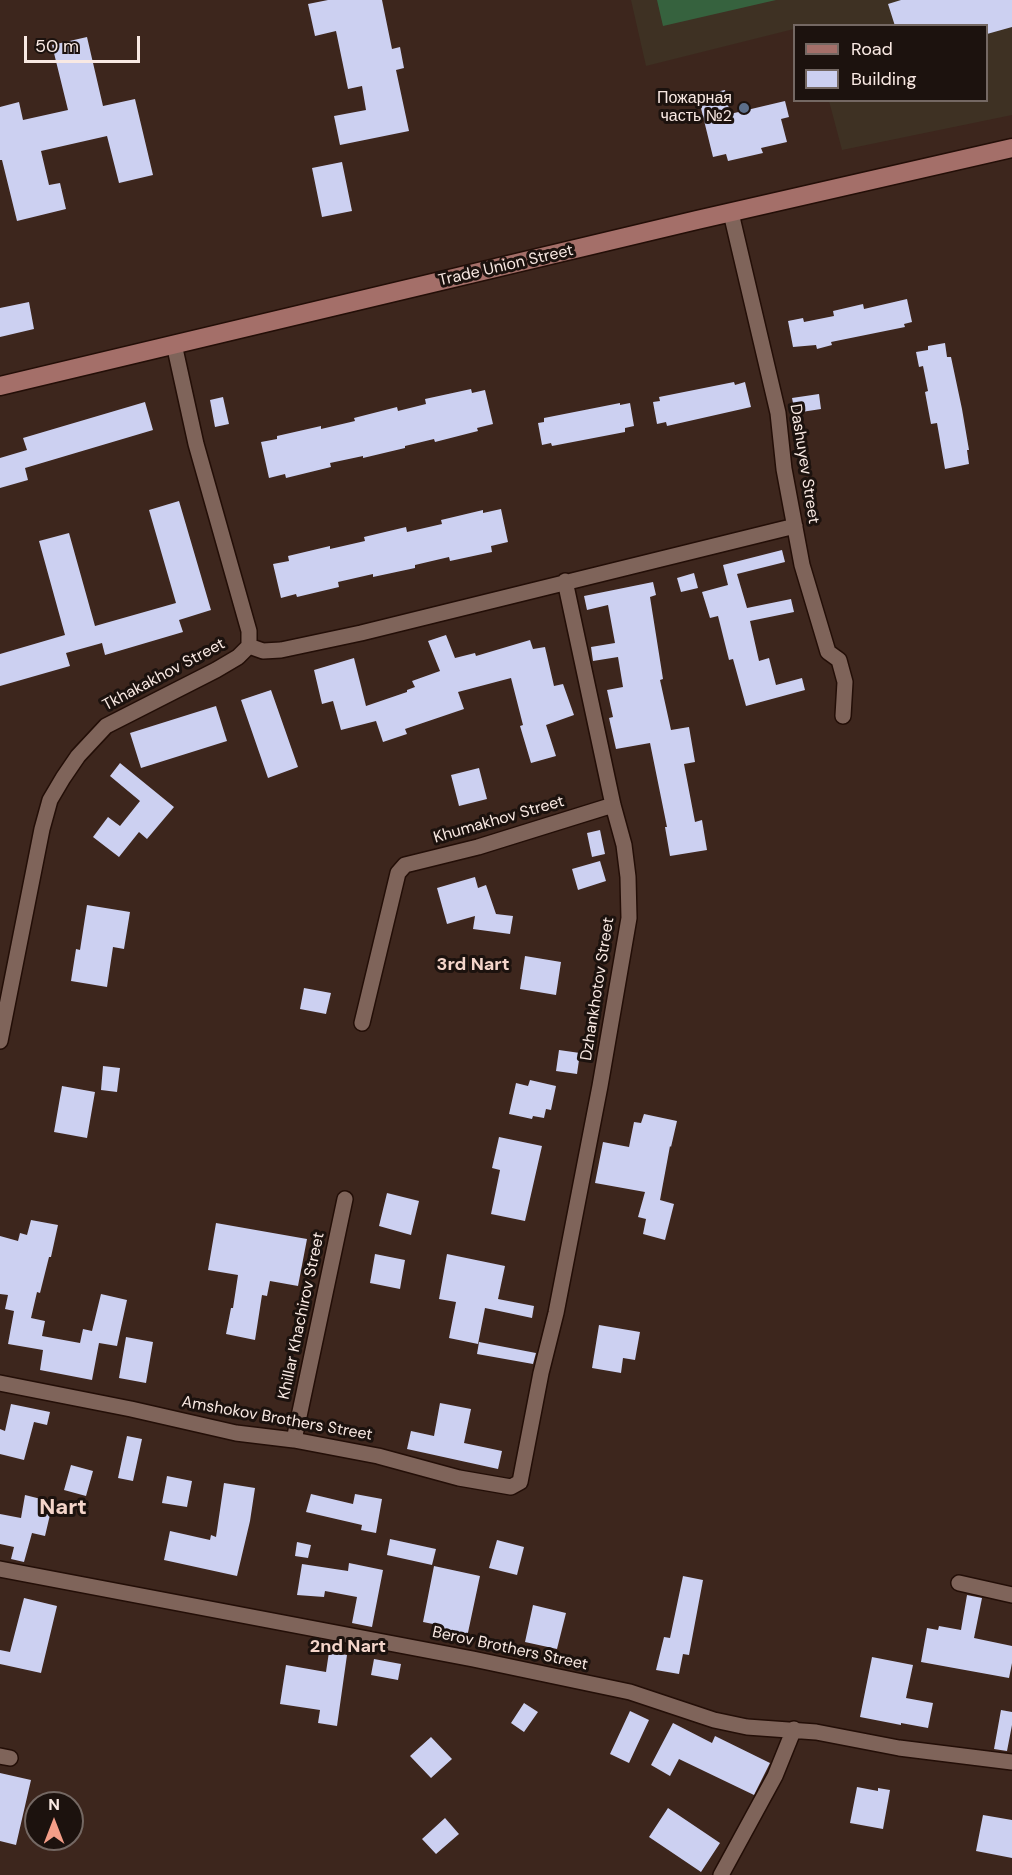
<!DOCTYPE html>
<html>
<head>
<meta charset="utf-8">
<style>
	body { margin:0 }
	#map { position:relative; width:1012px; height:1875px; overflow:hidden; background:#3d261d; font-family:"DM Sans",sans-serif }
	canvas { display:block }
	.legend { position:absolute; left:793px; top:24px; width:195px; height:78px; box-sizing:border-box; background:#1c120e; border:2px solid #746863; margin:0; padding:8px 10px; list-style:none; font-size:18px; color:#f9e9e3 }
	.legend li { display:flex; align-items:center; gap:12px; height:30px }
	.legend b { width:30px; border:2px solid #746863 }
	.north { position:absolute; left:24px; top:1791px; width:60px; height:60px; box-sizing:border-box; background:#1c120e; border:2px solid #746863; border-radius:50%; rotate:0deg; font-size:16px; font-weight:700; line-height:24px; text-align:center; color:#f9e9e3 }
	.north::after { content:''; display:block; margin:auto; width:21px; height:27px; background:#f49e88; clip-path:polygon(50% 0,100% 100%,50% 72%,0 100%) }
	.scale { position:absolute; left:24px; top:36px; width:116px; height:27px; box-sizing:border-box; border:3px solid #f9e9e3; border-top:0; padding-left:8px; font-size:18px; line-height:21px; white-space:nowrap; color:#f9e9e3; -webkit-text-stroke:4px #1c120e; paint-order:stroke }
</style>
</head>
<body>
<div id="map">
<canvas width="1012" height="1875"></canvas>
<ul class="legend">
<li><b style="height:8px;background:#a46f69"></b>Road</li>
<li><b style="height:16px;background:#ccd0f1"></b>Building</li>
</ul>
<div class="north">N</div>
<div class="scale">50 m</div>
</div>
<script>
const c = document.querySelector('canvas').getContext('2d');
c.lineJoin = 'round';
function fillPath(path, color) { c.fillStyle = color; c.fill(path, 'evenodd'); }
const toPath = rows => new Path2D(rows.map(r => 'M' + r).join(''));
function trace(path, color, width, dash) { c.strokeStyle = color; c.lineWidth = width; c.lineCap = dash ? 'butt' : 'round'; c.setLineDash(dash || []); c.stroke(path); }
function write(font, color, halo, rows, align = 'center') {
  c.font = font + ' "DM Sans",sans-serif'; c.lineWidth = 6; c.setLineDash([]); c.textBaseline = 'middle'; c.strokeStyle = halo; c.fillStyle = color; for (const [text, x, y, turn = 0] of rows) {
    c.save(); c.translate(x, y); c.rotate((+turn || 0) * Math.PI / 180); c.textAlign = isNaN(turn) ? turn : align; if (halo) c.strokeText(text, 0, 0); c.fillText(text, 0, 0); c.restore();
  }
}
fillPath(toPath([
	[631,0,1012,0,1012,115,842,150,829,101,986,100,986,26,794,26,794,29,646,66]
]), '#3e3123');
fillPath(toPath([
	[657,0,776,0,663,26]
]), '#36623e');
fillPath(toPath([
	[328,0,382,0,392,49,400,47,404,68,396,70,409,131,340,145,334,116,366,110,362,86,348,89,336,31,315,36,308,4],
	[901,0,1012,0,1012,27,987,34,987,26,895,26,888,4],
	[87,37,103,106,135,99,153,175,119,183,107,136,41,151,49,185,60,183,66,209,17,221,2,160,0,160,0,107,19,102,23,120,68,110,52,45],
	[725,90,730,114,785,101,789,117,781,119,787,142,761,148,763,153,728,161,726,154,713,157,698,96],
	[342,162,352,211,322,217,312,168],
	[907,299,912,322,904,324,905,327,831,342,832,345,817,349,816,345,793,347,788,321,803,318,804,322,834,316,833,311,863,304,864,309],
	[29,302,34,329,0,337,0,308],
	[945,343,947,357,951,357,962,409,969,450,967,450,969,464,945,469,937,423,931,424,925,392,928,391,923,366,919,367,916,352,928,350,928,346],
	[734,382,735,385,745,382,751,407,667,426,666,422,657,424,653,402,660,401,659,397],
	[471,389,472,393,485,390,493,424,477,428,478,431,435,442,434,439,405,446,405,448,363,458,363,456,330,463,331,467,286,478,285,474,269,478,261,442,277,439,277,436,321,426,321,429,355,421,354,418,397,407,398,411,426,404,425,399],
	[819,394,821,409,795,413,792,398],
	[223,397,229,424,215,427,210,400],
	[145,402,153,430,25,468,28,480,0,488,0,458,27,450,23,438],
	[620,403,620,405,630,403,634,426,625,428,625,432,552,446,551,443,542,445,538,423,544,422,544,418],
	[179,501,211,610,179,620,183,632,105,655,102,643,66,653,70,666,0,686,0,654,65,635,39,541,69,533,95,626,176,603,149,510],
	[501,509,508,542,491,546,492,552,450,561,449,557,415,565,415,568,373,577,373,574,338,582,339,587,297,597,296,594,281,598,273,564,289,561,288,556,330,546,330,549,365,541,364,537,406,527,407,532,442,524,441,520,483,510,483,513],
	[782,550,785,562,737,574,747,608,791,599,794,612,750,621,759,661,769,658,776,685,802,678,805,690,746,706,733,659,729,660,718,616,710,618,702,592,728,585,723,565],
	[694,573,698,588,681,592,677,578],
	[653,582,656,595,650,597,663,679,660,680,671,730,689,727,695,762,684,764,695,822,702,820,707,850,670,856,665,827,667,827,650,743,616,749,609,718,613,717,607,690,623,687,618,657,593,661,591,647,615,643,608,605,587,610,584,596],
	[446,635,455,658,475,653,476,656,530,640,533,649,545,647,554,686,563,684,574,715,546,725,556,756,531,763,520,726,523,725,511,678,458,692,464,709,405,729,407,734,383,742,376,721,341,730,333,701,322,704,314,670,354,658,366,706,407,692,407,690,415,687,412,681,440,671,428,641],
	[271,690,298,767,268,778,241,700],
	[216,706,227,741,141,768,130,733],
	[120,763,174,807,147,839,139,832,119,857,93,837,108,817,120,826,140,801,110,776],
	[479,768,487,799,459,806,451,775],
	[600,830,605,854,592,857,587,833],
	[600,861,606,881,578,890,572,869],
	[475,877,478,888,486,885,496,914,513,916,510,934,473,929,475,916,447,924,437,888],
	[87,905,130,912,124,949,113,947,107,987,71,981,76,949,80,950],
	[525,956,561,962,556,995,520,989],
	[304,988,331,993,326,1014,300,1009],
	[559,1050,580,1053,577,1074,556,1071],
	[103,1066,120,1068,117,1092,101,1090],
	[530,1080,556,1086,551,1110,546,1109,544,1118,533,1116,532,1119,509,1114,516,1083,528,1086],
	[62,1086,95,1092,87,1138,54,1132],
	[644,1114,677,1121,671,1147,670,1146,660,1200,674,1204,665,1240,643,1234,646,1219,638,1217,645,1192,595,1183,603,1142,629,1147,634,1122,641,1123],
	[499,1137,542,1146,525,1221,491,1214,500,1170,492,1168],
	[387,1193,419,1201,411,1235,379,1226],
	[31,1220,58,1225,51,1257,49,1257,40,1293,37,1292,31,1318,45,1321,42,1336,80,1343,83,1329,92,1331,101,1294,127,1300,117,1346,99,1343,92,1380,40,1370,43,1350,8,1344,14,1311,5,1309,8,1295,0,1294,0,1236,18,1241,20,1233,27,1235],
	[216,1223,307,1239,298,1286,270,1281,267,1296,262,1295,255,1340,226,1334,231,1308,233,1308,238,1275,208,1270],
	[375,1254,405,1260,400,1289,370,1283],
	[447,1254,505,1266,498,1299,534,1306,532,1318,485,1308,478,1344,449,1338,456,1302,439,1299],
	[599,1325,640,1332,635,1360,623,1358,621,1373,592,1368],
	[126,1337,153,1342,146,1383,119,1378],
	[479,1342,536,1353,533,1364,477,1354],
	[440,1403,471,1409,464,1443,502,1451,498,1469,407,1449,411,1431,434,1436],
	[11,1404,50,1412,47,1425,34,1422,24,1460,0,1454,0,1429,5,1431],
	[127,1436,142,1439,133,1481,118,1478],
	[71,1465,93,1471,86,1496,64,1490],
	[167,1476,192,1481,187,1507,162,1503],
	[224,1483,255,1488,250,1521,237,1576,164,1560,170,1531,210,1540,211,1535,216,1537],
	[311,1494,353,1504,355,1494,382,1499,376,1533,361,1530,362,1525,306,1512],
	[25,1495,53,1502,45,1536,32,1533,24,1562,11,1559,14,1547,0,1544,0,1514,21,1518],
	[390,1539,436,1549,432,1565,387,1555],
	[497,1540,524,1547,517,1575,489,1568],
	[297,1542,311,1545,308,1558,295,1556],
	[349,1563,383,1570,372,1627,352,1623,357,1597,325,1591,324,1597,297,1595,302,1564,348,1571],
	[434,1566,480,1576,466,1642,441,1638,443,1626,423,1622],
	[683,1576,703,1580,689,1655,683,1654,679,1674,656,1670,664,1637,670,1638],
	[967,1595,982,1598,974,1638,1012,1646,1012,1663,1009,1678,921,1662,927,1628,938,1630,939,1626,961,1630],
	[24,1598,57,1606,41,1673,0,1664,0,1650,10,1652],
	[533,1605,566,1613,557,1649,525,1642],
	[329,1652,347,1655,337,1726,318,1723,320,1710,280,1704,286,1665,326,1672],
	[872,1657,913,1665,906,1698,933,1703,928,1728,901,1723,901,1725,860,1717],
	[374,1659,401,1664,398,1680,371,1675],
	[524,1703,538,1712,524,1732,511,1723],
	[1001,1710,1012,1712,1012,1725,1007,1751,994,1749],
	[630,1711,649,1720,629,1763,610,1754],
	[673,1723,712,1743,715,1736,770,1763,754,1795,679,1759,670,1776,651,1765],
	[431,1737,452,1759,431,1778,410,1756],
	[0,1773,31,1780,16,1845,0,1841],
	[857,1787,878,1791,878,1788,890,1790,883,1829,850,1823],
	[668,1808,720,1843,701,1872,649,1837],
	[983,1815,1012,1820,1012,1858,976,1851],
	[445,1818,459,1834,436,1854,422,1839]
]), '#ccd0f1');
const street = toPath([
	[731,213,778,413,784,469,802,565,828,652,839,660,845,682,843,716],
	[174,344,196,444,249,631,249,646],
	[249,646,263,651,281,650,361,633,795,526],
	[362,1023,398,873,405,865,478,847,613,805],
	[0,1041,42,829,50,800,63,778,78,756,106,726,216,670,238,657,249,646],
	[0,1383,131,1409,236,1433,294,1440,378,1456,459,1478,511,1487,520,1482,541,1373,556,1313,600,1086,629,918,628,877,624,845,613,805,565,581],
	[294,1440,345,1199],
	[0,1569,473,1659,630,1692,714,1720,747,1727,816,1732,899,1748,1012,1762],
	[959,1583,1012,1595],
	[0,1756,10,1758],
	[721,1875,775,1776,794,1729]
]);
const secondary = toPath([
	[0,386,697,220,1012,148]
]);
trace(street, '#230e07', 18);
trace(secondary, '#230e07', 21);
trace(street, '#7f645a', 15);
trace(secondary, '#a46f69', 18);
for (const [x, y, r, color] of [
	[744,108,6,"#5c6f8a"]
]) { const dot = new Path2D(); dot.arc(x, y, r, 0, 2 * Math.PI); c.fillStyle = color; c.fill(dot); trace(dot, '#1c120e', 2); }
write('16px', '#f9e9e3', '#1c120e', [
	["Пожарная",732,99],
	["часть №2",732,117]
], 'right');
write('16px', '#f9e9e3', '#1c120e', [
	["Trade Union Street",506,266,-13],
	["Dashuyev Street",804,464,81],
	["Tkhakakhov Street",164,675,-28],
	["Khumakhov Street",499,820,-16],
	["Dzhankhotov Street",598,989,-81],
	["Khillar Khachirov Street",302,1316,-78],
	["Amshokov Brothers Street",277,1419,10],
	["Berov Brothers Street",510,1649,12]
]);
write('bold 18px', '#f4d5ca', '#1c120e', [
	["3rd Nart",473,965],
	["2nd Nart",348,1647]
]);
write('bold 22px', '#f4d5ca', '#1c120e', [
	["Nart",63,1508]
]);
</script>
</body>
</html>
